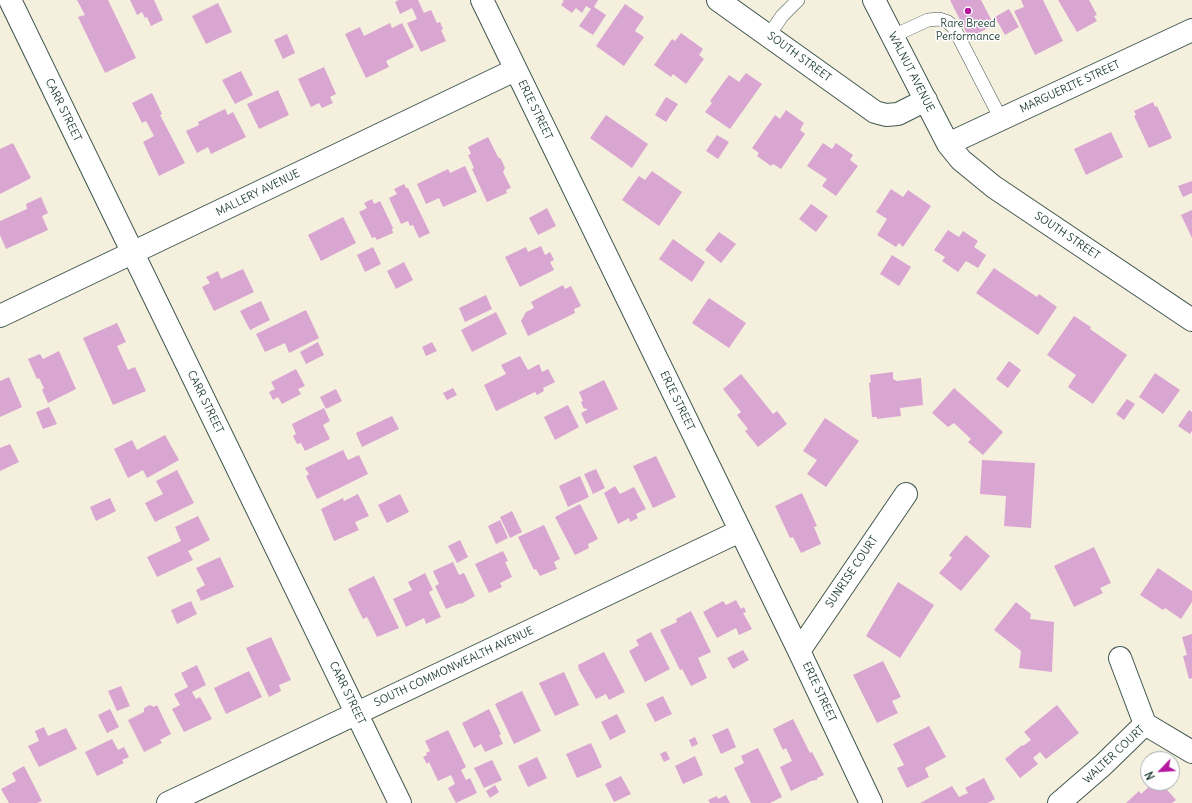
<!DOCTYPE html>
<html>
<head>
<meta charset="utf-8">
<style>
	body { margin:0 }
	#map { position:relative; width:1192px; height:803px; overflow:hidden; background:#f5efde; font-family:Delius,sans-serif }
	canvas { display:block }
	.north { position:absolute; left:1140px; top:751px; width:40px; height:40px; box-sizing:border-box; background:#fff; border:1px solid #a5b1ae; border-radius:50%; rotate:245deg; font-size:11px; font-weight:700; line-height:16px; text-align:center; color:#1f3d34 }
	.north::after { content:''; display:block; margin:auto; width:14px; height:18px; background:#b5179e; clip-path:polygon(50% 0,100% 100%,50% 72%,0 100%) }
</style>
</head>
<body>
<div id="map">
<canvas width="1192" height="803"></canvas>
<div class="north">N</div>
</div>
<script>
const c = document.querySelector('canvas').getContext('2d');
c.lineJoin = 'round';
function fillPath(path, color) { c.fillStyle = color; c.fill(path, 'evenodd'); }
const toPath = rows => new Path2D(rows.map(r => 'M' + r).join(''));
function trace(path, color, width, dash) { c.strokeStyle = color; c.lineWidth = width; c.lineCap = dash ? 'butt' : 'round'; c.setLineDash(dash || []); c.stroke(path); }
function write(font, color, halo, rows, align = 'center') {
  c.font = font + ' Delius,sans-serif'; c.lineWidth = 3; c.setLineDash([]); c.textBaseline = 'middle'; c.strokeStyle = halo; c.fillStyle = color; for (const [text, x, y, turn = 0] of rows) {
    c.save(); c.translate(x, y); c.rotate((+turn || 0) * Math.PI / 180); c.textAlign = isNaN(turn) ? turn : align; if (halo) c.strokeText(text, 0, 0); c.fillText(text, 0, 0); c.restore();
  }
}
fillPath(toPath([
	[77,0,108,0,136,58,105,73,78,17,85,15],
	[130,0,154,0,163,20,151,26,147,17,145,18,142,12,137,15],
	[399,0,418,0,424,13,431,10,437,23,440,22,443,29,441,30,446,41,421,52,407,23,417,19,412,8,400,14,395,2],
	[562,0,598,0,594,7,606,15,593,35,579,26,591,9,586,6,582,13,576,8,572,13,561,5,564,1],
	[950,0,981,0,994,25,969,38],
	[1021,0,1043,0,1063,41,1035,55,1014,11,1024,7],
	[1058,0,1089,0,1097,15,1094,16,1097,21,1077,32],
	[218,3,232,32,206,44,192,16],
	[625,4,644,17,635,31,644,37,624,66,596,46],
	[1009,9,1019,27,1005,35,995,17],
	[390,23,392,28,402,23,414,47,386,61,389,67,366,78,345,34,360,27,364,36],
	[681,33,703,49,699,55,704,59,686,84,673,74,671,77,654,65,672,39,675,41],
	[287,34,295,53,283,59,274,40],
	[324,67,336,94,330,97,333,103,322,108,319,103,311,107,298,79],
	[241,71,253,95,235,104,222,80],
	[746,73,762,84,730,129,705,112,712,103,710,101,729,75,739,82],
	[278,90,289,115,259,129,247,104],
	[152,93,162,114,160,115,185,163,159,176,143,142,154,136,146,121,142,123,132,103],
	[666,97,678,104,666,122,655,115],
	[1153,102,1155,107,1157,106,1172,138,1149,148,1134,116,1136,115,1134,111],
	[225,109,228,115,233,112,246,137,211,154,208,147,197,153,186,131,199,125,198,122],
	[786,110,804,123,800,130,805,134,781,169,773,164,771,166,757,156,759,153,752,148,775,115,780,119],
	[606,115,648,144,632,168,590,138],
	[1111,132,1123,157,1086,175,1074,149],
	[717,135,729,142,718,159,706,151],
	[488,137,498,157,501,159,505,168,503,172,511,188,506,190,507,193,487,202,472,169,474,168,468,155,471,154,468,147],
	[13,143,31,178,0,194,0,149],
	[823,143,832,149,836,143,853,155,850,160,858,166,836,196,822,186,827,179,807,166],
	[465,166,477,192,443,207,439,198,426,204,417,184,448,169,450,173],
	[652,171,682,192,659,226,622,200,639,176,645,180],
	[1192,181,1192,193,1183,197,1178,186],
	[404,184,406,188,408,188,430,233,419,238,413,225,410,226,408,221,401,224,389,198,397,194,394,189],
	[891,189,903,197,908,190,931,206,903,247,899,243,896,247,877,235,887,219,876,212],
	[41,197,48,213,42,216,48,230,6,249,0,235,0,221,27,209,26,204],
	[372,199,374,204,380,201,393,228,392,229,393,233,377,240,375,237,372,238,359,212,367,208,364,203],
	[811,204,828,216,816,232,799,219],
	[547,208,556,226,538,235,529,218],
	[1192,210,1192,238,1181,215],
	[343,217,356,243,321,261,308,235],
	[948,230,959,237,963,231,978,241,974,247,986,255,978,268,966,261,958,272,942,261,945,257,934,250],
	[719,232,736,244,721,263,705,250],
	[673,239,705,262,692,282,659,259],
	[541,246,545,255,550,252,554,260,550,262,554,270,520,287,505,257,526,247,528,252],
	[373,247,381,264,365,272,357,255],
	[892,255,911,267,899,286,880,274],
	[404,262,413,280,396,289,387,271],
	[994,268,1037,297,1039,294,1057,307,1038,335,976,293],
	[243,269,254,292,214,311,202,287,210,283,206,277,218,271,221,279],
	[563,285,565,289,571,286,581,306,574,309,575,313,528,336,521,321,526,312,534,308,531,302],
	[486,295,492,309,465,322,459,308],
	[709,298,746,323,729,348,692,323],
	[261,301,270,320,250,330,240,311],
	[306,310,319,338,289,353,285,343,265,352,256,334],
	[496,312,507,334,472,352,461,330],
	[1074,316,1091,327,1090,329,1127,355,1093,404,1068,387,1076,375,1047,355],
	[117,323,126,342,117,346,128,370,135,367,146,391,113,405,83,338],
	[318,342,324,355,306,364,300,352],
	[432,342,437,351,426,356,422,347],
	[59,351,76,389,48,403,42,390,44,388,39,378,37,379,28,359,40,354,43,359],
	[520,356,528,370,539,364,542,372,548,369,555,382,543,388,544,391,537,395,535,392,496,411,484,385,506,374,501,365],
	[1009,361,1021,370,1008,388,996,379],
	[296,369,305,386,298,389,301,394,282,404,278,397,273,400,269,392,275,389,271,382],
	[893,372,893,379,897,381,921,378,923,405,900,408,901,416,877,419,877,417,872,417,869,383,871,382,870,375],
	[1155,373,1180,390,1163,414,1139,397],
	[741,374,773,414,777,411,787,424,758,447,745,431,748,429,737,415,741,412,723,389],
	[9,377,22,407,0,417,0,381],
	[604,380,618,409,586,424,581,413,587,410,586,408,584,409,581,402,583,401,579,392],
	[453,388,457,395,447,400,443,393],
	[954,388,1003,432,983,455,968,442,971,439,954,423,948,427,932,413],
	[336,389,342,401,326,409,320,397],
	[1127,399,1135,404,1124,420,1116,414],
	[568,405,579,427,555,440,544,417],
	[49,407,57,424,43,429,36,412],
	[324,408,330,421,323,425,330,439,305,451,301,443,297,444,293,436,296,434,292,424],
	[1189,410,1192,412,1192,431,1190,434,1178,426],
	[392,416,399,429,362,447,356,433],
	[825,418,859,441,826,487,807,474,817,460,803,451],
	[165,435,179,460,147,478,143,470,128,478,114,449,132,440,137,450],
	[10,444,19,462,0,471,0,448],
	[343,450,348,460,359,455,368,474,317,499,306,476,309,474,305,468],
	[656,456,676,497,653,508,633,466],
	[982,460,1035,463,1031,528,1004,526,1006,496,980,494],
	[596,469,605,488,593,494,584,474],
	[177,470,194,503,155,522,145,503,163,494,156,481],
	[580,476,589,497,568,507,559,486],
	[615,486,620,494,634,487,646,509,636,514,638,518,630,522,629,518,618,524,604,493],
	[802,493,817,526,814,527,821,544,801,553,793,537,790,538,775,506],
	[358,494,369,516,355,522,359,530,334,541,321,509,343,498,344,501],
	[400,494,409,512,387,523,378,505],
	[110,498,116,511,96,521,90,507],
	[580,504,598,539,588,544,589,548,575,555,555,517],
	[512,511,522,532,510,538,500,517],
	[198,516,210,540,188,551,193,560,157,577,147,557,181,541,175,527],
	[500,520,508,538,496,544,488,526],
	[544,525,560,559,554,562,557,569,540,576,536,569,534,570,518,537],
	[966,535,990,556,961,591,939,573,952,558,949,555],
	[460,540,468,557,457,563,448,546],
	[1094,547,1111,583,1100,588,1103,593,1074,607,1054,566],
	[503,551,508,561,505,562,512,577,500,583,502,587,489,593,475,564],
	[220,557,234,587,201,601,196,590,205,585,196,568],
	[453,562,459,575,464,573,475,596,461,604,460,603,446,609,435,586,439,584,433,571],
	[1158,568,1192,591,1192,602,1181,619,1165,608,1163,610,1140,595],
	[425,573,433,590,429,592,441,617,426,624,424,618,406,627,393,599,412,590,408,582],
	[374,576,399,628,377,637,367,617,363,619,348,589],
	[898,582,934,605,900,658,866,636],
	[736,600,741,609,744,607,746,612,743,613,752,629,739,635,736,628,717,638,703,612,723,601,726,605],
	[191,601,197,614,177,624,171,610],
	[1016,602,1031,614,1030,619,1054,622,1052,672,1019,668,1021,651,994,630],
	[691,611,711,652,698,658,707,678,691,686,682,669,680,670,660,630,677,622,676,619],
	[651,632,670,669,645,682,629,651,639,645,636,640],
	[1192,634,1192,678,1189,679,1183,656,1187,655,1182,637],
	[271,637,291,680,279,685,281,691,269,697,246,648],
	[743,650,749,660,733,669,727,658],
	[604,652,625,692,609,700,606,694,596,699,579,670,578,665],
	[883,661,901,697,892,701,898,713,877,723,853,675],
	[197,665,206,685,192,692,196,699,200,697,212,719,184,732,172,709,180,705,174,694,188,687,181,673],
	[249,671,262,697,226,714,214,688],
	[564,672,579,705,555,716,539,683],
	[121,686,130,706,117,711,108,691],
	[522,691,541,731,514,744,495,704],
	[663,696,672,714,655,722,646,704],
	[150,705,154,707,157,705,171,734,160,740,162,743,144,752,128,720,144,712,144,708],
	[1057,705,1079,733,1046,759,1040,752,1033,758,1038,764,1020,778,1005,759,1022,745,1023,746,1031,740,1024,732],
	[110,709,119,727,107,733,98,715],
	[489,709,501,734,499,735,503,744,485,752,481,744,474,748,462,723],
	[617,714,626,732,610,740,601,722],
	[793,719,810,753,812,752,824,775,817,778,817,780,811,781,791,791,780,767,792,761,786,748,783,750,773,729],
	[929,726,946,757,925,768,929,777,907,788,897,768,904,765,893,744],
	[44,727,48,736,66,728,77,749,39,767,28,746,39,741,35,731],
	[728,728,736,747,721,754,712,735],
	[448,730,466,767,461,770,466,780,470,778,477,793,456,803,448,788,455,784,451,775,438,781,429,762,427,764,423,757,427,755,426,753,430,751,425,741],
	[695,737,698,744,692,747,689,740],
	[112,739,118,750,124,747,129,757,122,760,124,763,97,776,85,752],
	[591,743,602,767,577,778,566,754],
	[758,748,782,797,770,803,751,803,734,768,744,763,741,756],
	[666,751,670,759,664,762,660,754],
	[695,756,703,775,683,784,675,766],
	[537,757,547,778,528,787,518,766],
	[492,760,502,780,484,788,474,768],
	[24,766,42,801,37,803,9,803,1,789,16,781,12,773],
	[621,776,631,794,614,802,605,784],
	[984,778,995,799,988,803,920,803,952,786,959,797,968,793,965,788],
	[1153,783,1161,783,1176,800,1172,803,1126,803,1139,791,1141,794],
	[495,785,499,792,490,798,486,791],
	[726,795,730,803,710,803,708,800,717,796,718,799]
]), '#d9a6d1');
const service = toPath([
	[769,35,782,16,798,0],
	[893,36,928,20,939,19,948,22,954,28,1001,119]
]);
const minor = toPath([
	[10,0,400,803],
	[482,0,799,651,871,803],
	[718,0,875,112,886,115,898,114,926,100],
	[874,0,948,144,961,160,994,187,1192,320],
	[948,144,1192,30],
	[0,316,515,70],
	[799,651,906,494],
	[1120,658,1145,724],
	[168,803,740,531],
	[1059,803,1103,765,1145,724,1192,752]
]);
trace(service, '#3f584e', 14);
trace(minor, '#3f584e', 24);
trace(service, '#fff', 13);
trace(minor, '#fff', 22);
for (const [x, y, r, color] of [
	[968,11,4,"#b5179e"]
]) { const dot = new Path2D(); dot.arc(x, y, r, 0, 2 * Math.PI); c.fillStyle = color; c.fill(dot); trace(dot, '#fff', 1.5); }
write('11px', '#1f3d34', '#fff', [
	["Rare Breed",968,24],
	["Performance",968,37]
]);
write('11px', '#1f3d34', '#fff', [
	["SOUTH STREET",799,57,36],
	["WALNUT AVENUE",911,72,63],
	["MARGUERITE STREET",1070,87,-25],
	["CARR STREET",63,110,64],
	["ERIE STREET",535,110,64],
	["MALLERY AVENUE",258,193,-26],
	["SOUTH STREET",1067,236,34],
	["ERIE STREET",677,401,64],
	["CARR STREET",205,402,64],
	["SUNRISE COURT",852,572,-56],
	["SOUTH COMMONWEALTH AVENUE",454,667,-25],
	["ERIE STREET",819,692,65],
	["CARR STREET",347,693,64],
	["WALTER COURT",1114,755,-43]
]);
</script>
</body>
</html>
